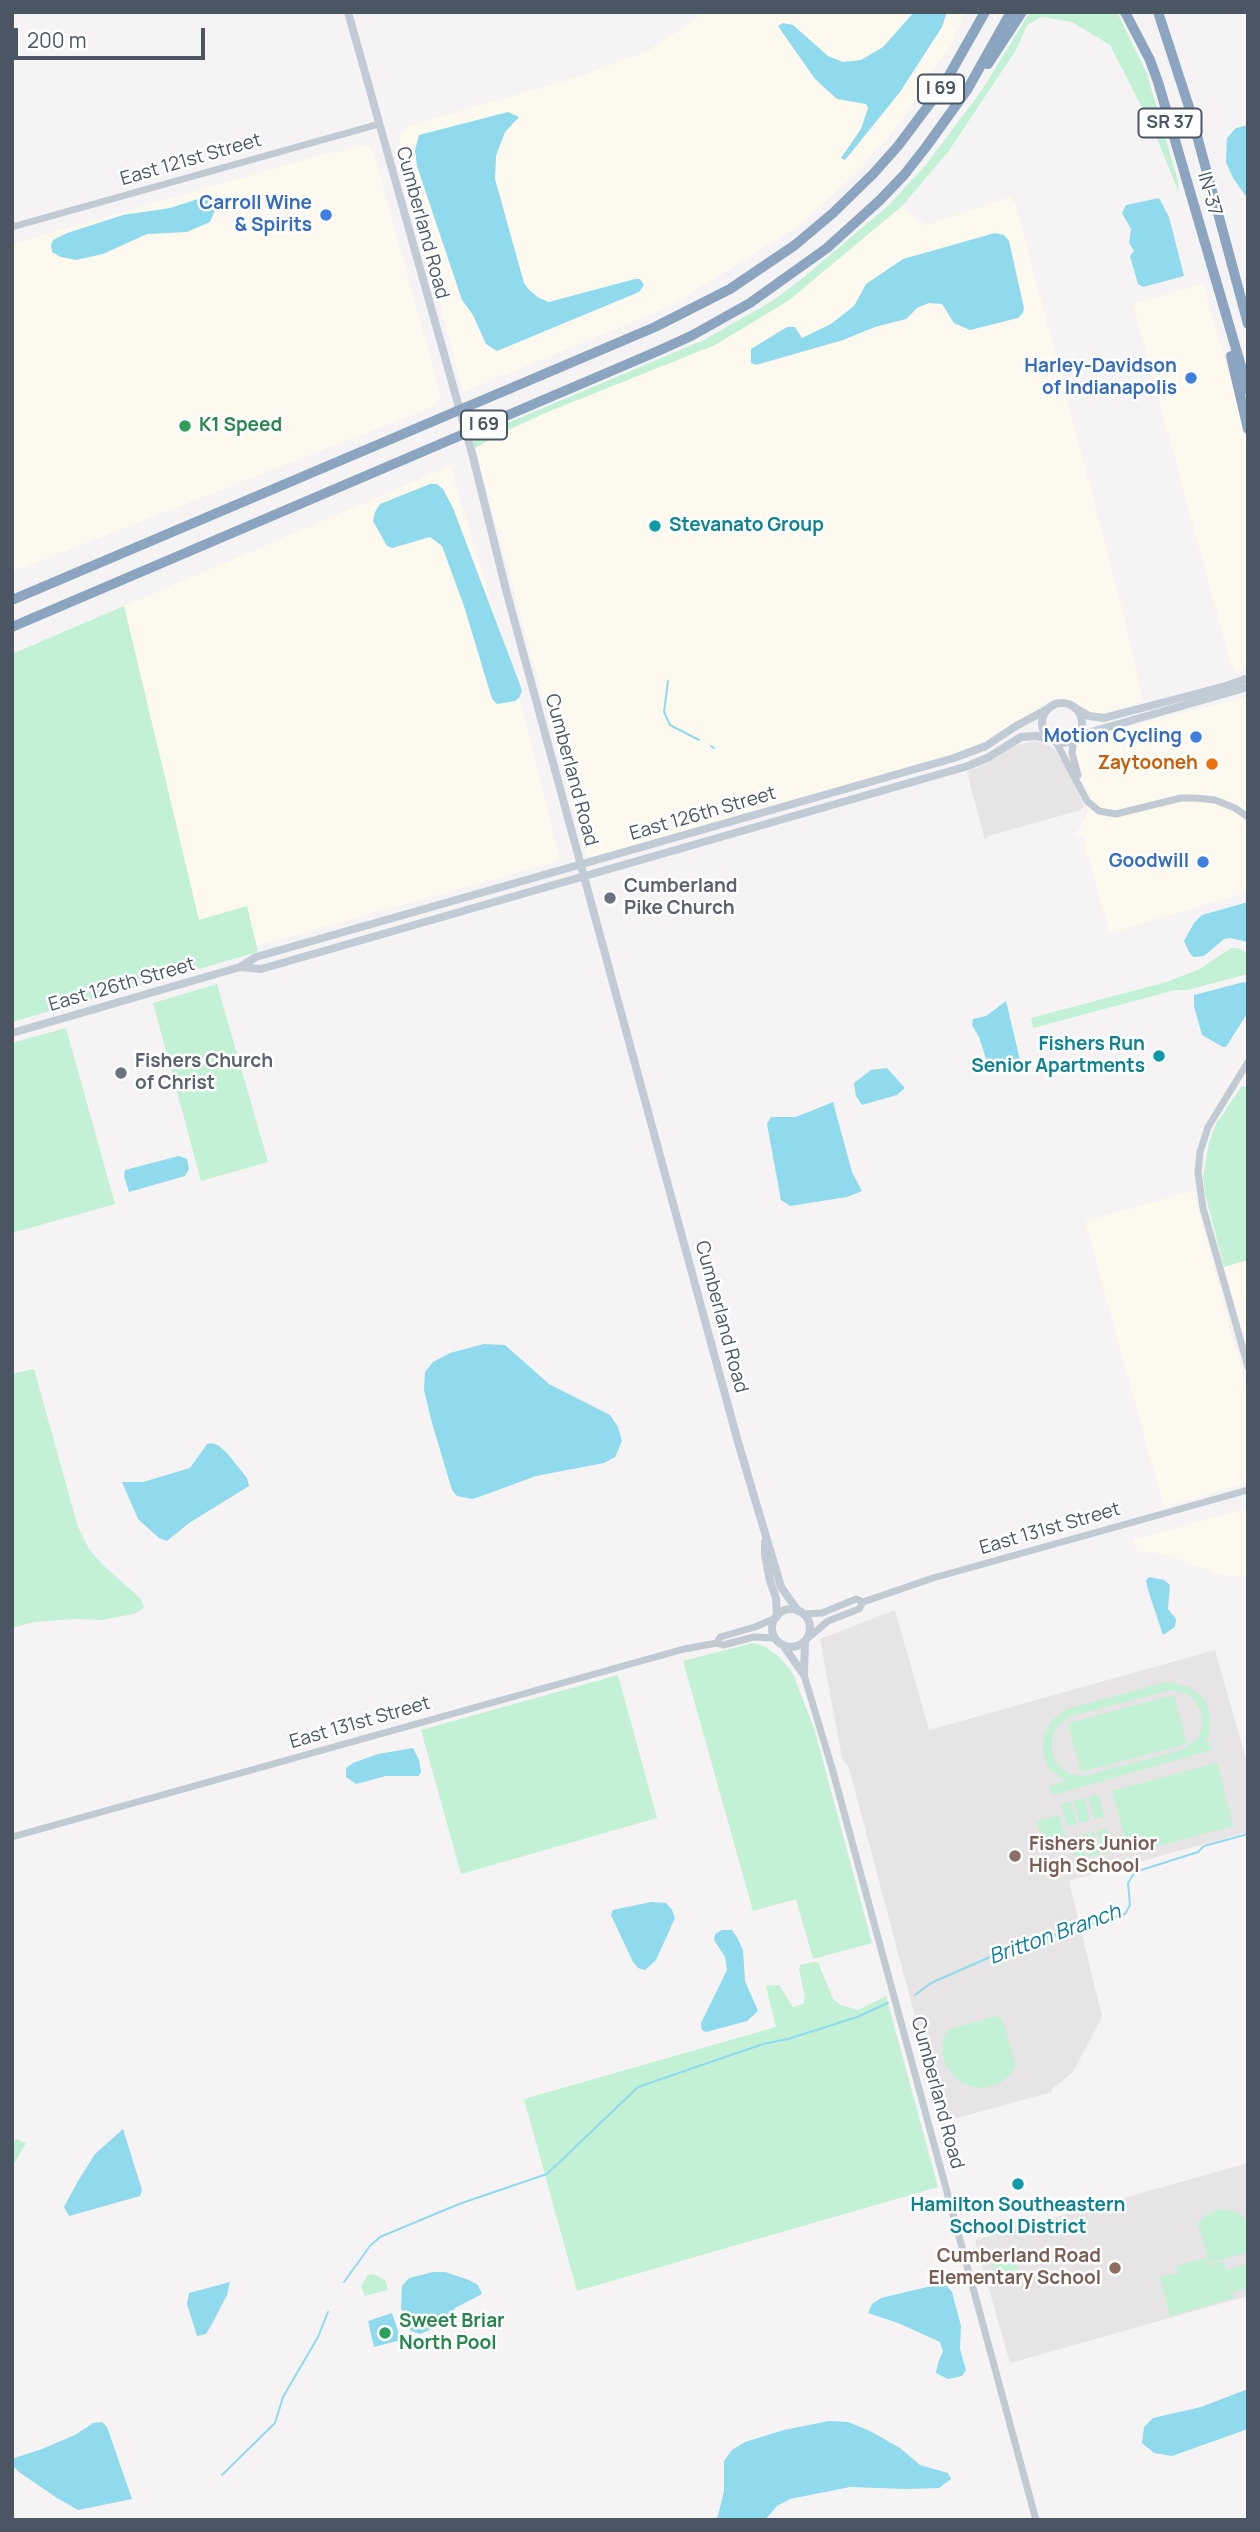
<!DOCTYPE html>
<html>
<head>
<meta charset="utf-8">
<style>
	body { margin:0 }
	#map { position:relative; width:1260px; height:2532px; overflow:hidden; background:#f5f3f3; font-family:Manrope,sans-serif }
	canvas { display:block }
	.frame { position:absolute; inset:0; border:14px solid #4a5661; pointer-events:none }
	.scale { position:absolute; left:14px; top:28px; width:191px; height:32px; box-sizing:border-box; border:4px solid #4a5661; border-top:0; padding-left:9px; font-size:21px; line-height:24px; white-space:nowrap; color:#4a5661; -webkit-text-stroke:5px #fff; paint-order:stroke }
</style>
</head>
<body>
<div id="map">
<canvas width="1260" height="2532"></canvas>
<div class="frame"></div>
<div class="scale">200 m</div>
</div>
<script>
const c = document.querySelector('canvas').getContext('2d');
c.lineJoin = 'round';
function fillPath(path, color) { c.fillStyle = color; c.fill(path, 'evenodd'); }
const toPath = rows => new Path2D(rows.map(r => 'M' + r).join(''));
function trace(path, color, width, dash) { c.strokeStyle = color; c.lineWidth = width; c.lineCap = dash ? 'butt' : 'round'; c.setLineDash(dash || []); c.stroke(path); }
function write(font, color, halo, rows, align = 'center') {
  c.font = font + ' Manrope,sans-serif'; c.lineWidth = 5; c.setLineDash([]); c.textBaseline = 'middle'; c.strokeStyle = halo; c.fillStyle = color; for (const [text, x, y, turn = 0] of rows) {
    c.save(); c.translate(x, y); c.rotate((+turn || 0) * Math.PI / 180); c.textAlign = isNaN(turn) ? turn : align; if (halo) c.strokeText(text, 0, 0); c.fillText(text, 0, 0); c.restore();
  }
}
fillPath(toPath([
	[702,12,965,12,954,38,900,123,857,173,797,227,669,307,463,392,409,188,399,135,409,126,581,76,649,50,693,21],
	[368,144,375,157,441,397,430,408,12,572,12,244,311,158],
	[1011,197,1016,205,1126,624,1143,702,1099,714,1088,712,1077,703,1056,699,1044,704,983,743,956,754,595,858,586,856,475,448,498,435,545,413,715,345,788,301,902,206,926,225],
	[1203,284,1248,441,1248,670,1235,672,1230,661,1133,304],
	[450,466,516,682,559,856,552,863,256,946,246,906,199,920,124,606],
	[1248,697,1248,892,1110,933,1085,846,1088,840,1076,834,1087,814,1090,800,1075,756,1075,745,1078,741,1152,720],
	[1193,1191,1248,1394,1248,1482,1164,1508,1085,1221],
	[1248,1260,1248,1351,1224,1267],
	[1248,1508,1248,1576,1225,1576,1160,1553,1138,1552,1133,1540]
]), '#fdf9ef');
fillPath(toPath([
	[1033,741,1046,743,1054,749,1067,768,1084,806,1081,810,988,836,985,840,967,772,993,760,1014,746],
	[895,1610,929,1730,1215,1650,1248,1766,1248,1832,1069,1881,1102,2017,1073,2072,1052,2089,1052,2092,943,2122,849,1768,842,1758,820,1639],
	[1248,2163,1248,2296,1010,2363,975,2240]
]), '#e6e4e5');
fillPath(toPath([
	[1030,12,1117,12,1147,74,1178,181,1179,193,1154,131,1110,45,1072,22,1042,17,1027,25,1016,50,948,152,902,206,788,301,715,345,545,413,498,435,475,448,472,438,704,340,774,300,804,277,888,206,926,165,982,90],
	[124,606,199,920,247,906,258,952,12,1022,12,654],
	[1231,948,1237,948,1248,953,1248,974,1187,990,1175,990,1033,1028,1031,1018,1163,983,1198,970],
	[217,984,268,1162,201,1181,153,1003],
	[66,1028,115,1204,12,1233,12,1043],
	[1242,1086,1248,1088,1248,1260,1224,1267,1205,1193,1203,1177,1209,1143,1216,1124],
	[34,1369,78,1527,89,1549,102,1564,141,1599,144,1608,134,1614,101,1620,77,1619,34,1622,12,1628,12,1374],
	[753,1643,766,1647,779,1657,792,1672,814,1728,872,1943,813,1959,796,1899,753,1911,683,1661],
	[618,1675,657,1818,461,1874,421,1730],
	[1167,1682,1190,1687,1204,1699,1209,1709,1210,1720,1209,1735,1204,1744,1210,1742,1212,1750,1052,1795,1050,1786,1066,1781,1048,1768,1043,1753,1044,1734,1051,1721,1067,1709],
	[1171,1690,1188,1694,1196,1702,1202,1714,1202,1727,1198,1738,1185,1749,1084,1776,1069,1774,1055,1762,1052,1752,1052,1736,1058,1726,1068,1717],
	[1174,1695,1187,1744,1081,1772,1068,1723],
	[1217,1763,1233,1826,1129,1854,1112,1791],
	[1098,1794,1104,1816,1094,1819,1088,1797],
	[1084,1798,1090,1820,1080,1823,1074,1801],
	[1071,1802,1077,1824,1067,1826,1061,1804],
	[1059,1815,1067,1844,1045,1850,1037,1821],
	[1107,1828,1113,1850,1103,1853,1097,1831],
	[1094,1832,1100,1854,1089,1857,1083,1835],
	[1080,1835,1086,1857,1076,1860,1070,1838],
	[813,1962,818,1962,833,1999,841,2005,858,2010,886,1996,938,2187,577,2291,524,2099,776,2027,766,1986,779,1985,793,2007,803,2004,805,1997,799,1970,800,1965],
	[997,2016,1002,2018,1016,2067,1008,2077,998,2084,986,2088,974,2087,962,2083,953,2075,946,2065,942,2053,943,2041,947,2030],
	[16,2139,26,2143,14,2164,12,2145],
	[1220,2209,1238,2212,1248,2221,1248,2252,1209,2263,1198,2223,1204,2216],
	[1013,2252,1019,2274,997,2280,991,2259],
	[1206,2258,1208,2265,1223,2261,1226,2270,1248,2264,1248,2288,1233,2292,1229,2279,1234,2298,1170,2316,1160,2277,1178,2273,1176,2266],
	[373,2274,385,2280,388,2290,365,2296,361,2286,368,2275]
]), '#c3f1d5');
fillPath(toPath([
	[914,12,947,12,942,27,900,92,845,160,841,158,861,129,868,108,866,104,837,99,815,79,778,26,783,23,793,25,828,56,843,62,861,60,883,47],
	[508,112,519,117,505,132,496,156,495,179,524,283,529,290,539,298,549,302,635,279,640,279,644,285,639,292,497,351,486,344,473,315,462,300,417,166,415,150,419,135],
	[1248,125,1248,199,1233,178,1226,162,1227,138,1236,128],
	[204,197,214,202,215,210,210,222,187,232,147,234,103,254,76,260,61,257,52,252,51,245,53,240,67,233,123,215,170,208],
	[1159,198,1169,217,1184,276,1143,287,1138,284,1130,256,1134,251,1129,243,1131,229,1122,213,1126,205],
	[995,233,1004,235,1009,241,1024,308,1023,313,1018,318,970,330,954,323,942,304,929,303,917,308,906,319,875,327,843,340,756,365,751,363,751,349,787,327,795,327,802,338,831,324,854,306,866,284,903,259],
	[430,484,437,484,443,489,453,508,519,682,522,691,519,698,515,701,497,704,492,699,464,606,442,546,430,537,392,548,387,546,373,521,375,512,380,504],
	[1248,902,1248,942,1230,938,1224,939,1204,956,1194,957,1190,954,1184,941,1194,923,1202,915],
	[1244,982,1248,983,1248,1012,1226,1047,1223,1047,1202,1035,1194,1006,1194,995],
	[1006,1001,1021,1064,1017,1071,1004,1073,993,1071,988,1065,979,1037,972,1025,973,1019,986,1016],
	[887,1068,905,1088,897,1095,862,1105,856,1096,854,1083,871,1070],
	[833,1102,852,1172,862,1191,847,1197,790,1206,781,1200,767,1124,771,1117,796,1117],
	[179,1156,187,1159,189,1169,185,1176,129,1192,124,1176,125,1170],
	[484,1344,505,1345,549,1384,610,1415,618,1427,622,1441,615,1457,604,1463,536,1476,479,1497,472,1499,457,1496,452,1490,432,1423,424,1390,425,1372,433,1362,450,1353],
	[211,1443,218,1445,227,1453,247,1478,249,1486,189,1523,167,1541,159,1538,138,1519,122,1482,143,1482,190,1468,207,1444],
	[1149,1577,1164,1580,1170,1585,1168,1609,1176,1619,1175,1627,1163,1635,1148,1590,1146,1580],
	[413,1748,419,1760,421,1772,419,1776,386,1776,356,1784,346,1777,346,1768,353,1763,378,1754],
	[651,1902,666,1903,672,1910,675,1918,656,1960,645,1970,638,1968,633,1962,611,1915,613,1910],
	[722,1930,732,1930,738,1939,743,1950,745,1981,758,2011,747,2021,706,2032,702,2030,701,2023,727,1970,725,1957,714,1940,715,1934],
	[123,2129,142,2190,140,2196,69,2216,64,2207,78,2181,95,2154],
	[433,2272,445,2272,469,2280,478,2285,482,2294,455,2308,450,2319,444,2324,420,2334,411,2331,406,2323,401,2308,402,2286,409,2278],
	[230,2282,227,2295,212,2324,206,2334,197,2336,187,2304,189,2293],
	[944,2283,952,2292,961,2326,960,2349,966,2370,962,2376,948,2379,936,2373,938,2363,943,2351,940,2342,898,2323,868,2313,872,2304,881,2298],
	[392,2313,401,2340,374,2347,368,2321],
	[1248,2389,1248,2429,1172,2456,1154,2453,1142,2443,1144,2427,1153,2418,1201,2407],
	[829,2421,848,2422,870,2431,900,2448,920,2465,948,2473,951,2479,939,2488,905,2489,850,2487,790,2499,777,2506,765,2520,715,2520,718,2516,724,2491,724,2461,732,2450,745,2442,784,2430],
	[102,2422,107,2427,132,2499,78,2510,57,2498,19,2472,13,2466,14,2458,42,2449,75,2435,93,2423]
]), '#90daee');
trace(toPath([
	[668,681,664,712,670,725,699,740],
	[711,746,714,748],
	[915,1995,931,1983,1008,1949,1125,1914,1130,1905,1128,1883,1135,1872,1198,1852,1204,1846,1248,1834],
	[344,2282,370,2246,380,2237,459,2204,547,2174,638,2087,763,2044,788,2039,857,2017,888,2003],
	[222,2475,275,2423,283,2397,318,2337,328,2312]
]), '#90daee', 2);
trace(toPath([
	[12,227,379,124],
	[1074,739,1072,753,1078,775],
	[1056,742,1087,801,1099,811,1116,814,1181,798,1196,798,1215,800,1235,808,1248,817],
	[1248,1062,1208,1127,1200,1152,1198,1173,1203,1208,1248,1367],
	[804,1614,822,1613,856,1599,863,1602,933,1578,1248,1490],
	[809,1637,828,1621,859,1609,863,1602],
	[717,1643,720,1637,755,1627,776,1618],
	[804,1675,832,1768,1036,2520],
	[12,1837,684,1649,717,1643,723,1645,754,1637,775,1638]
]), '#c1cad2', 7);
trace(toPath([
	[348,12,473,457,506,590,738,1442,781,1587,798,1611],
	'1042 723a20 20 0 1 1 40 0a20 20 0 1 1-40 0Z',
	[1075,708,1089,716,1104,718,1226,686,1248,678],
	[1077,736,1248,687],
	[240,967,261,969,968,766,989,757,1021,737,1036,736,1050,739],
	[12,1033,240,967,256,957,954,758,986,746,1016,726,1048,709],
	[765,1542,765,1555,770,1581,776,1598,777,1616],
	'772 1628a19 19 0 1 1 38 0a19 19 0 1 1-38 0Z',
	[783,1645,804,1675],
	[804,1675,805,1642]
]), '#c1cbd6', 8);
trace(toPath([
	[1125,12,1150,60,1158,82,1248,390],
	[1158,12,1190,110,1248,324],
	[988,64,1022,12],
	[1231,356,1248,429],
	[12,600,655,327,730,289,795,245,833,213,873,174,898,146,943,86,985,12],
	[12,627,658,351,691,336,750,303,827,248,879,201,904,175,926,147,967,90,1011,12]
]), '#8ba5c1', 10);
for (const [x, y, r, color] of [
	[326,215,7,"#3f7fe0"],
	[1191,378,7,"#3f7fe0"],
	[185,426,7,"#2e9e5b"],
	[655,526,7,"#0f9aa8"],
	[1196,737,7,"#3f7fe0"],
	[1212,764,7,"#e8710a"],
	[1203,862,7,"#3f7fe0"],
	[610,898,7,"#6b7280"],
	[1159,1056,7,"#0f9aa8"],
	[121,1073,7,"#6b7280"],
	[1015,1856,7,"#8d6e63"],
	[1018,2184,7,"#0f9aa8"],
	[1115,2268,7,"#8d6e63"],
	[385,2333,7,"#2e9e5b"]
]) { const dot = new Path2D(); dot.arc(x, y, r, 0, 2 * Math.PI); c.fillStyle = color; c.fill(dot); trace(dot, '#fff', 2.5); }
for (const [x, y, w] of [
	[941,89,46],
	[1170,123,63],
	[484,425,46]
]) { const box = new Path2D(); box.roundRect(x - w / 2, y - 14.5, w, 29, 5); c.fillStyle = '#fff'; c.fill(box); trace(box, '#4a5661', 2); }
write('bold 18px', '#4a5661', null, [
	["I 69",941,89],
	["SR 37",1170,123],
	["I 69",484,425]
]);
write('19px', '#4a5661', '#fff', [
	["East 121st Street",191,160,-16],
	["IN-37",1209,194,74],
	["Cumberland Road",422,223,75],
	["Cumberland Road",571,770,75],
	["East 126th Street",703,814,-16],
	["East 126th Street",122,985,-16],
	["Cumberland Road",721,1317,75],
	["East 131st Street",1050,1529,-16],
	["East 131st Street",360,1723,-16],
	["Cumberland Road",937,2093,75]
]);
write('bold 19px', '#366cbe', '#fff', [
	["Carroll Wine",312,204],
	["& Spirits",312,226],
	["Harley-Davidson",1177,367],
	["of Indianapolis",1177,389],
	["Motion Cycling",1182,737],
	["Goodwill",1189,862]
], 'right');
write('bold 19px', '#27864d', '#fff', [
	["K1 Speed",199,426],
	["Sweet Briar",399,2322],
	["North Pool",399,2344]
], 'left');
write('bold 19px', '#0d838f', '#fff', [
	["Stevanato Group",669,526],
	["Fishers Run",1145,1045,"right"],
	["Senior Apartments",1145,1067,"right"],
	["Hamilton Southeastern",1018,2206,"center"],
	["School District",1018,2228,"center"]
], 'left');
write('bold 19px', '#c56008', '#fff', [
	["Zaytooneh",1198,764]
], 'right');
write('bold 19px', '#5b616d', '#fff', [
	["Cumberland",624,887],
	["Pike Church",624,909],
	["Fishers Church",135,1062],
	["of Christ",135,1084]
], 'left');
write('bold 19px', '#785e54', '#fff', [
	["Fishers Junior",1029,1845],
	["High School",1029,1867],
	["Cumberland Road",1101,2257,"right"],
	["Elementary School",1101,2279,"right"]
], 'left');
write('italic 21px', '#0c7c9b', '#fff', [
	["Britton Branch",1055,1935,-20]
]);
</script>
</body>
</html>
